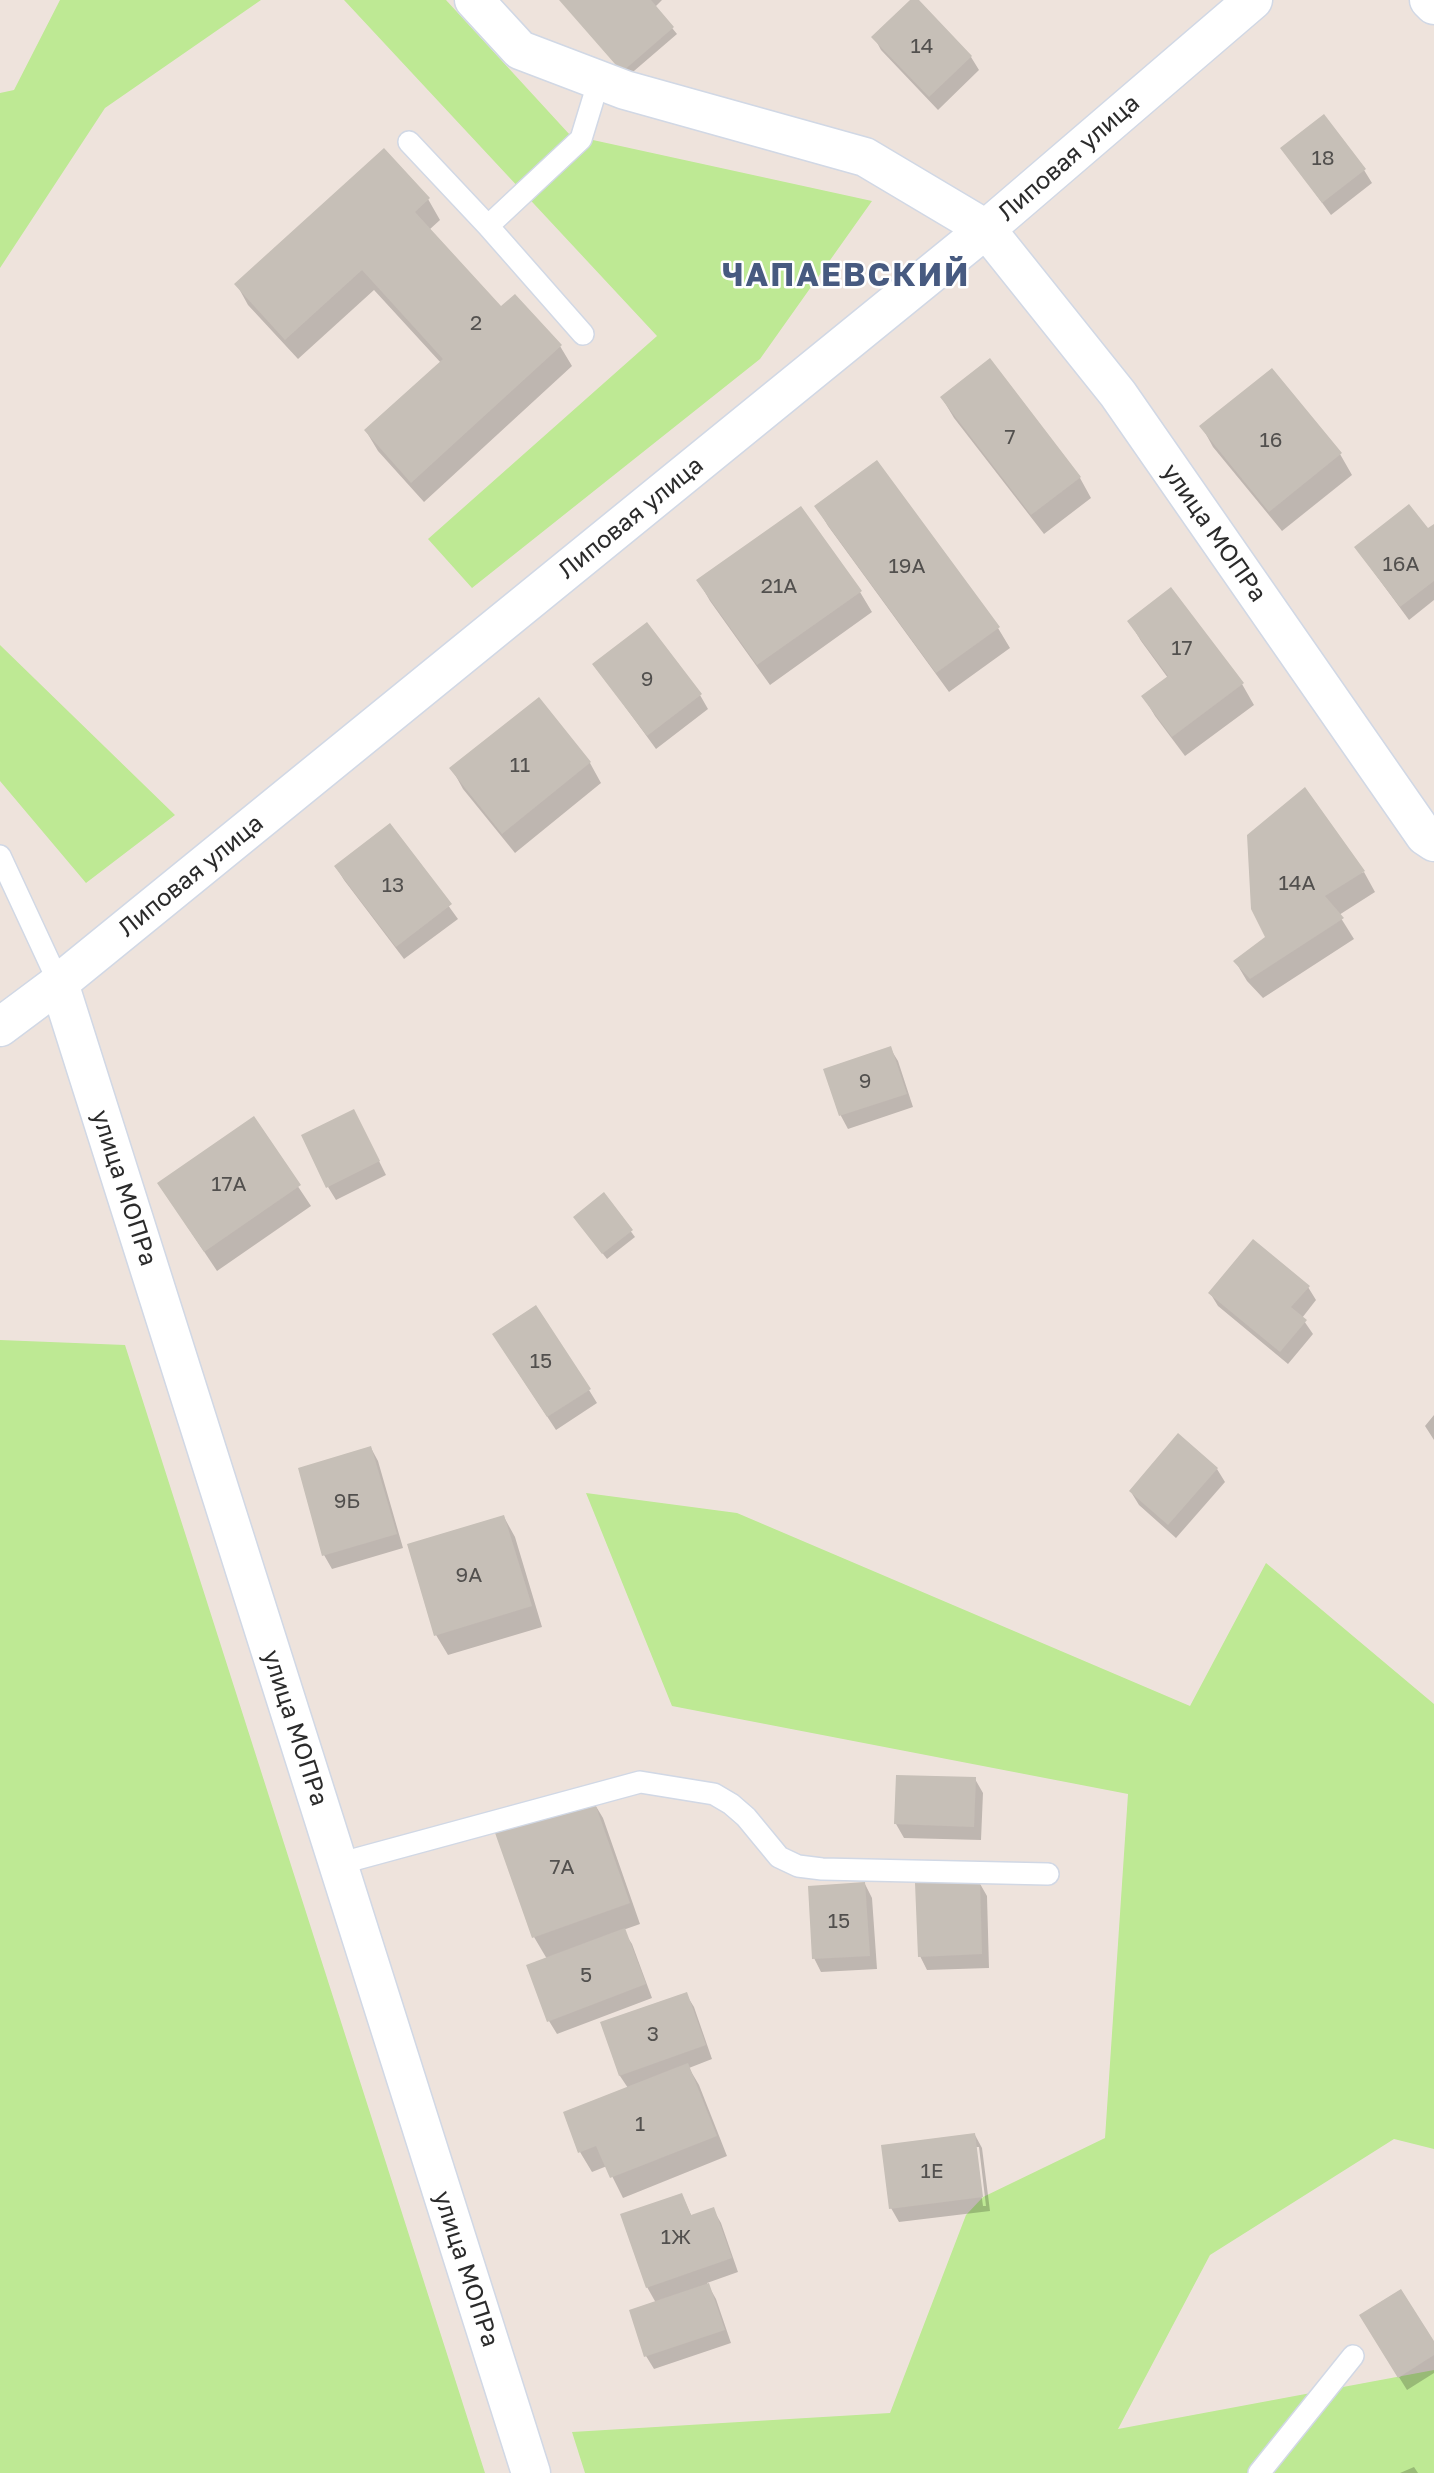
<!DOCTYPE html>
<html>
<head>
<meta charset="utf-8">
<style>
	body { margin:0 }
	canvas { display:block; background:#eee3dc }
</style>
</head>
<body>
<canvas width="1434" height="2473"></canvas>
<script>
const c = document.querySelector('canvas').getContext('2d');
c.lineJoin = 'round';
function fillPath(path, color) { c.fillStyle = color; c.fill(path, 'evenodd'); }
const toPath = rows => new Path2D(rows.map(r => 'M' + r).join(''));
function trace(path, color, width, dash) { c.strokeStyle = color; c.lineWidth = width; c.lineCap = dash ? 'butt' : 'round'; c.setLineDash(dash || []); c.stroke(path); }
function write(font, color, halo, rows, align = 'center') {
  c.font = font + ' "Golos Text",sans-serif'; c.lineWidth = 5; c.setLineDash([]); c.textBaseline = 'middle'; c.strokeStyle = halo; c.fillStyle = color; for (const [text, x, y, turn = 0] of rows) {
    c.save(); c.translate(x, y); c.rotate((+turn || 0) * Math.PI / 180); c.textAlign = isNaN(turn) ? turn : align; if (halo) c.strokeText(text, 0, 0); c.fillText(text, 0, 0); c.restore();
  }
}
fillPath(toPath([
	[60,0,261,0,105,108,0,268,0,93,14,90],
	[344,0,446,0,570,135,872,201,760,359,472,588,428,539,657,336],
	[0,645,175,815,86,883,0,781],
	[0,1340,125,1345,485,2473,0,2473],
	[586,1493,737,1513,1190,1706,1266,1563,1434,1704,1434,2149,1394,2139,1210,2255,1118,2429,1434,2370,1434,2473,585,2473,572,2432,890,2413,966,2215,983,2197,1105,2138,1128,1794,672,1706]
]), '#bee994');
fillPath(toPath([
	[560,0,662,0,655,7,677,34,627,77],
	[912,0,917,0,971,57,979,70,938,110,881,50,874,37],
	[1283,149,1364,170,1372,183,1331,215],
	[428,199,440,220,429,230,501,309,560,346,572,366,424,502,378,451,366,431,441,363,374,290,298,359,248,305,237,285],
	[942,398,1080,478,1091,498,1044,534,954,418],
	[1202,427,1340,454,1352,475,1282,531,1213,447],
	[816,506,998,628,1010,648,949,692,828,526],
	[1434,526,1434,600,1409,620,1356,548,1427,530],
	[698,580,860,592,872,612,770,685,710,601],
	[1171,590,1242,684,1254,705,1185,756,1155,716,1143,696,1168,678,1141,641,1129,621],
	[594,664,700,695,708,709,656,749],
	[538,699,590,763,601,783,515,853,463,789,452,769],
	[390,825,458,919,404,959,344,880,336,867],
	[1364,872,1375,892,1339,915,1354,939,1263,998,1247,981,1235,961,1268,937,1252,908],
	[890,1048,898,1061,913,1107,848,1129,841,1116,825,1070],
	[253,1119,311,1206,217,1271,159,1184],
	[361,1125,386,1175,336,1200,328,1187],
	[604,1195,635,1237,607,1259,579,1223],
	[1308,1287,1316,1300,1302,1318,1313,1334,1288,1364,1218,1306,1210,1293],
	[502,1348,589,1390,597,1403,556,1430],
	[1434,1415,1434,1440,1425,1426],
	[371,1448,378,1461,403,1548,332,1569,324,1555],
	[1217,1469,1225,1482,1176,1538,1139,1505,1131,1492],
	[504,1517,515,1537,542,1627,448,1655,436,1635],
	[975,1779,983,1793,981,1840,904,1838,896,1824],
	[591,1798,603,1818,640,1924,623,1930,632,1944,652,1998,557,2034,549,2021,547,1959,534,1937],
	[979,1882,987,1896,989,1968,927,1970,920,1956],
	[865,1884,872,1898,877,1969,821,1972,814,1958],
	[686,1994,694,2007,712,2059,689,2068,699,2085,727,2156,623,2198,607,2166,592,2172,580,2152,628,2088,620,2076,602,2023],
	[975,2135,982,2148,990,2211,899,2222,891,2208],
	[975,2147,979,2147,986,2206,983,2206],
	[682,2195,692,2217,713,2209,721,2223,738,2272,707,2283,716,2299,731,2343,654,2369,646,2356,656,2303,647,2287],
	[1369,2329,1434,2345,1434,2373,1407,2390],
	[1414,2467,1418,2473,1400,2473]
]), '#0003');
fillPath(toPath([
	[559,0,651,0,674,27,622,72],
	[910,0,919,0,972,56,929,97,871,37],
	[1324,114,1366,169,1322,203,1280,148],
	[384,148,430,198,415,212,501,306,515,294,562,345,411,483,364,430,443,359,362,270,285,340,234,284],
	[990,358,1081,477,1031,515,940,397],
	[1272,368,1342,453,1269,512,1199,426],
	[877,460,1000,627,936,673,814,506],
	[1409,504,1428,528,1434,524,1434,581,1400,607,1354,547],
	[801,506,862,591,757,665,696,580],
	[1171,587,1244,683,1172,737,1141,696,1168,676,1127,621],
	[647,622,702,694,647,736,592,664],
	[539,697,591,762,502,834,449,768],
	[1305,787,1365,871,1325,896,1344,918,1250,979,1233,961,1265,937,1251,909,1247,835],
	[390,823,452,904,396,947,334,866],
	[891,1046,907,1094,839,1116,823,1069],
	[354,1109,380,1161,326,1188,301,1135],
	[254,1116,301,1185,204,1252,157,1183],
	[604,1192,633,1230,602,1254,573,1217],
	[1253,1239,1310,1286,1291,1307,1307,1320,1280,1352,1208,1293],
	[536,1305,591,1389,547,1417,492,1334],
	[1178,1433,1218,1468,1168,1525,1129,1491],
	[371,1446,397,1534,322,1556,298,1468],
	[504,1515,532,1606,434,1636,407,1544],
	[896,1775,976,1777,974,1827,894,1824],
	[592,1795,630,1903,532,1938,494,1830],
	[980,1881,982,1954,918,1957,915,1883],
	[865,1882,870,1956,812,1959,808,1886],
	[625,1928,646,1984,547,2022,526,1965],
	[687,1992,706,2045,619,2076,600,2022],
	[688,2063,717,2136,610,2178,596,2146,578,2153,563,2112],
	[975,2133,983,2197,889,2209,881,2145],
	[682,2193,691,2215,714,2207,732,2258,646,2288,620,2214],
	[709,2283,725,2330,644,2357,629,2310],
	[1401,2289,1434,2341,1434,2355,1398,2378,1359,2315]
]), '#c6bfb7');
const lane = toPath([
	[409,142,488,226],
	[583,334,488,226,581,139,599,80],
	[0,856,59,983],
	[338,1864,640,1782,714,1794,731,1804,746,1817,779,1857,798,1866,822,1869,1048,1874],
	[1259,2473,1353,2356]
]);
const street = toPath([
	[474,0,520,50,625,90,865,157,986,229,1118,394,1425,836,1434,842],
	[1429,0,1434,5],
	[59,983,531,2473],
	[0,1027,59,983,986,229,1253,0]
]);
trace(lane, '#d1d8e5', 24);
trace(street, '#d1d8e5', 41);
trace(lane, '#fff', 21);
trace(street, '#fff', 38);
write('21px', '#52504e', null, [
	["14",922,46],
	["18",1323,158],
	["2",476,323],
	["7",1010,437],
	["16",1271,440],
	["16А",1401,564],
	["19А",907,566],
	["21А",779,586],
	["17",1182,648],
	["9",647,679],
	["11",520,765],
	["14А",1297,883],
	["13",393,885],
	["9",865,1081],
	["17А",229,1184],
	["15",541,1361],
	["9Б",347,1501],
	["9А",469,1575],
	["7А",562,1867],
	["15",839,1921],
	["5",586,1975],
	["3",653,2034],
	["1",640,2124],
	["1Е",932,2171],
	["1Ж",676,2237]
]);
write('24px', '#2b2b2b', '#fff', [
	["Липовая улица",1069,158,-41],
	["Липовая улица",631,518,-39],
	["улица МОПРа",1214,533,55],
	["Липовая улица",191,876,-39],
	["улица МОПРа",124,1188,72],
	["улица МОПРа",295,1728,72],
	["улица МОПРа",466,2269,72]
]);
c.letterSpacing = '2px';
write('bold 32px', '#475a80', '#fff', [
	["ЧАПАЕВСКИЙ",846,276]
]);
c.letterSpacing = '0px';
</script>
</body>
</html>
